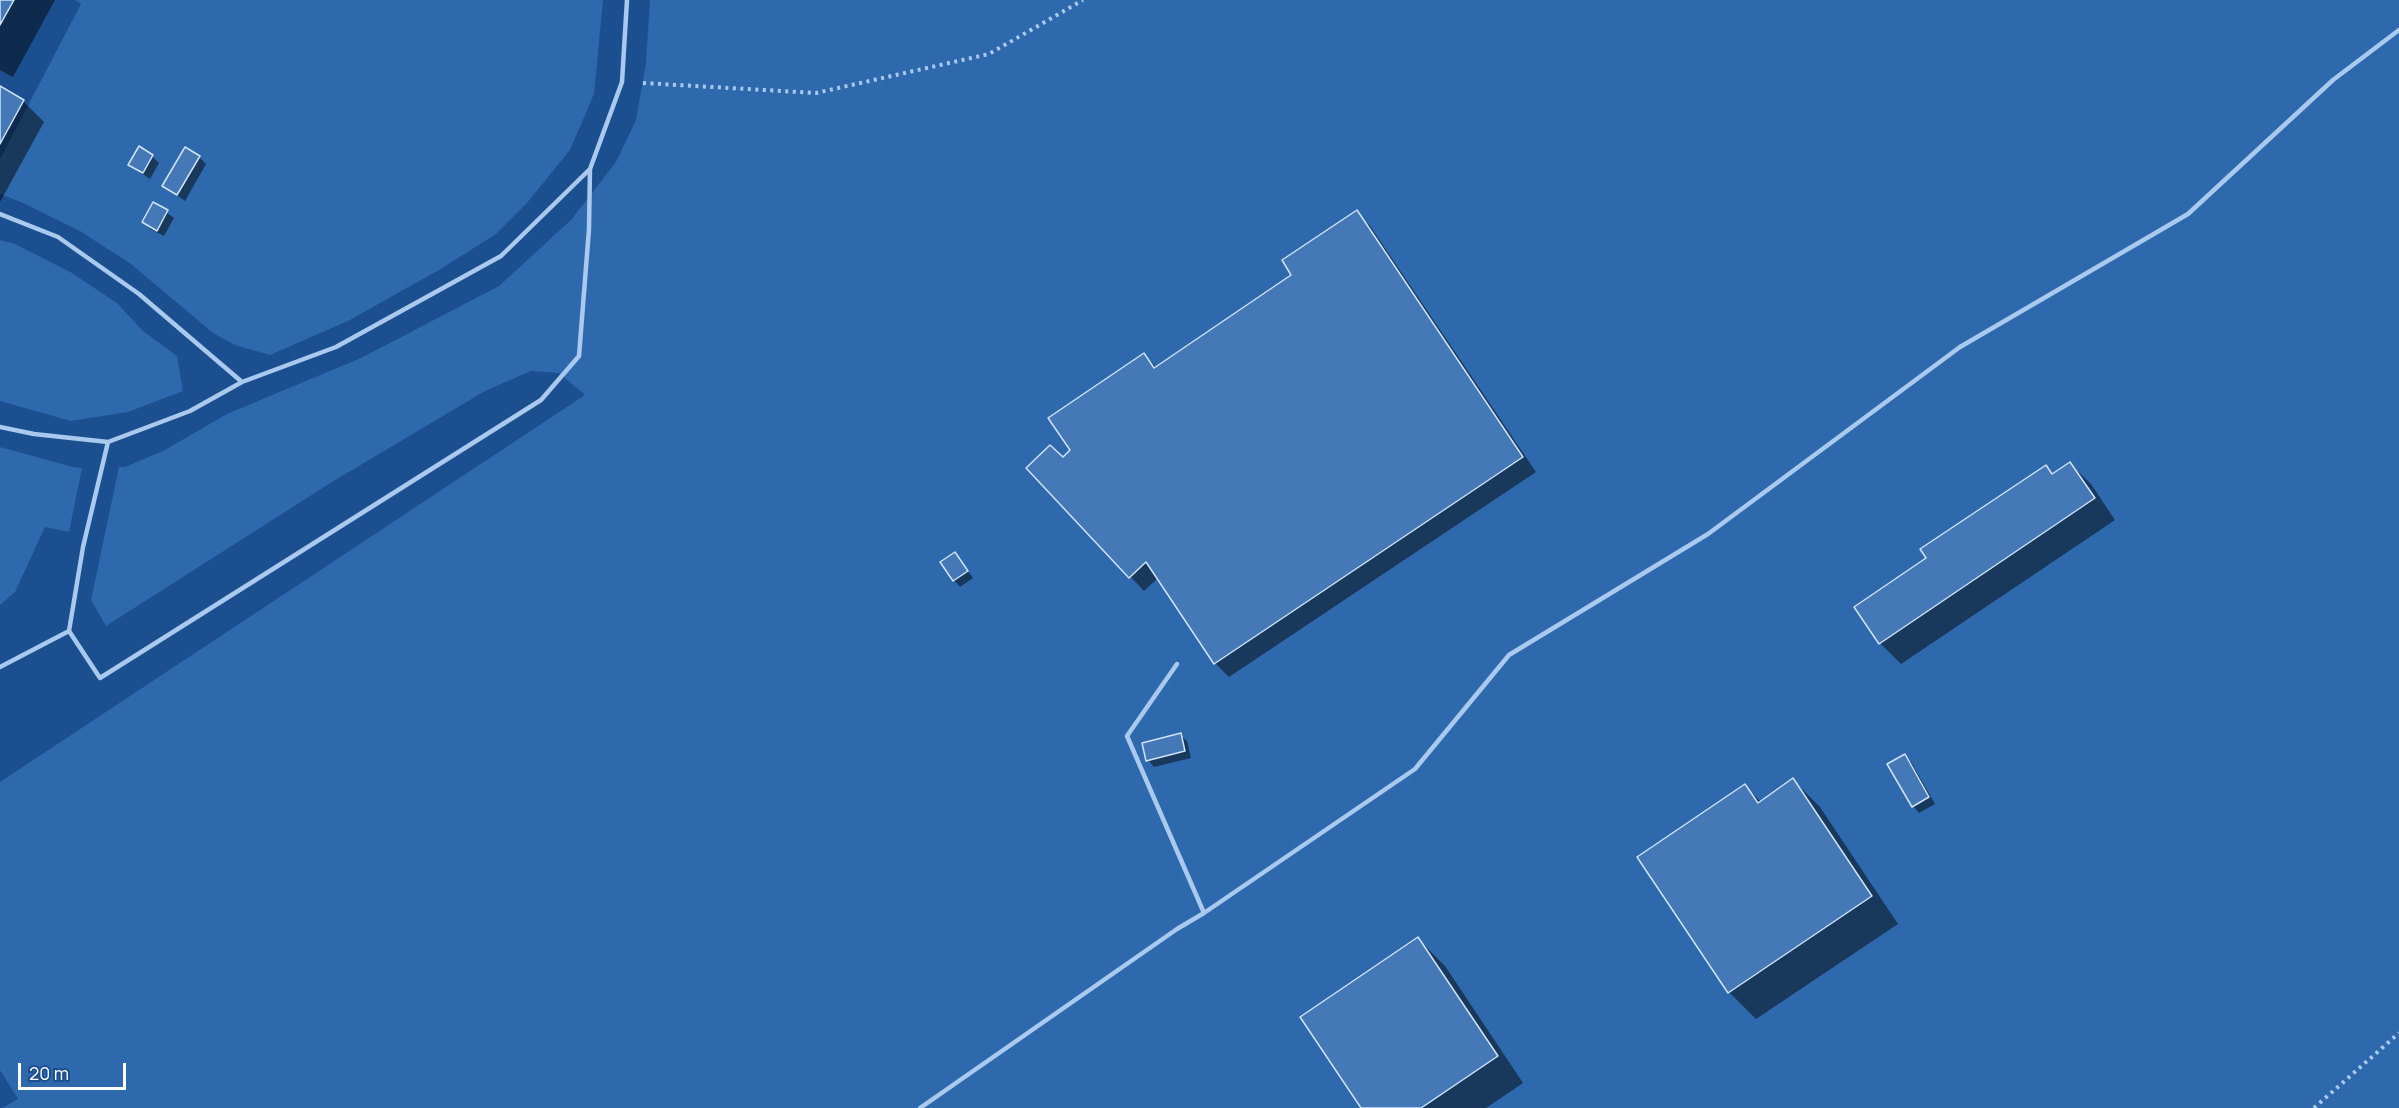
<!DOCTYPE html>
<html>
<head>
<meta charset="utf-8">
<style>
	body { margin:0 }
	#map { position:relative; width:2399px; height:1108px; overflow:hidden; background:#1b4f8f; font-family:Manrope,sans-serif }
	canvas { display:block }
	.scale { position:absolute; left:18px; top:1063px; width:108px; height:27px; box-sizing:border-box; border:3px solid #fff; border-top:0; padding-left:8px; font-size:18px; line-height:21px; white-space:nowrap; color:#fff; -webkit-text-stroke:4px #1b4f8f; paint-order:stroke }
</style>
</head>
<body>
<div id="map">
<canvas width="2399" height="1108"></canvas>
<div class="scale">20 m</div>
</div>
<script>
const c = document.querySelector('canvas').getContext('2d');
c.lineJoin = 'round';
function fillPath(path, color) { c.fillStyle = color; c.fill(path, 'evenodd'); }
const toPath = rows => new Path2D(rows.map(r => 'M' + r).join(''));
function trace(path, color, width, dash) { c.strokeStyle = color; c.lineWidth = width; c.lineCap = dash ? 'butt' : 'round'; c.setLineDash(dash || []); c.stroke(path); }
fillPath(toPath([
	[75,0,603,0,594,94,570,150,527,203,496,234,439,270,348,321,270,355,235,345,213,333,131,264,80,231,21,202,0,194,0,159,81,4],
	[650,0,2399,0,2399,1108,2,1108,18,1099,0,1070,0,782,585,395,559,373,531,371,485,391,332,482,106,626,91,600,119,467,125,467,163,451,227,414,361,358,499,286,571,220,616,162,636,120,646,63],
	[0,240,15,244,72,273,117,303,143,331,177,356,183,391,128,412,71,421,0,401],
	[0,447,73,467,82,468,69,532,45,527,15,592,0,605]
]), '#2e69ad');
fillPath(toPath([
	[0,0,55,0,13,77,0,70],
	[0,88,23,101,44,122,0,202],
	[152,156,159,163,150,179,130,165],
	[199,157,206,164,185,201,164,186],
	[154,204,174,218,164,236,150,229,144,222],
	[1356,212,1370,226,1536,472,1229,677,1215,663,1158,578,1144,591,1028,468,1063,459,1072,450,1144,355,1157,368,1294,276],
	[2070,464,2091,484,2115,520,1901,664,1880,643,1857,608,1928,559,2046,467,2054,475],
	[955,554,973,578,960,587,954,580],
	[1180,735,1187,741,1191,758,1154,767,1148,760],
	[1905,755,1911,762,1935,804,1919,813,1913,806],
	[1793,780,1820,807,1898,924,1756,1019,1729,992,1745,786,1761,802],
	[1418,939,1445,966,1523,1083,1486,1108,1363,1108]
]), '#0007');
const building = toPath([
	[0,0,14,0,0,25,0,0],
	[0,86,24,100,0,144,0,86],
	[139,146,153,155,143,173,128,165,139,146],
	[185,147,200,156,177,195,162,186,185,147],
	[153,202,168,210,157,231,142,222,153,202],
	[1357,210,1523,457,1214,664,1146,562,1129,578,1026,468,1050,445,1063,457,1070,450,1048,418,1144,353,1154,368,1291,275,1282,260,1357,210],
	[2070,462,2095,498,1879,644,1854,607,1926,558,1920,549,2046,465,2052,474,2070,462],
	[955,552,968,571,953,581,940,562,955,552],
	[1181,733,1185,751,1146,761,1142,743,1181,733],
	[1905,754,1929,797,1912,807,1887,764,1905,754],
	[1793,778,1872,896,1728,993,1637,857,1745,784,1758,803,1793,778],
	[1418,937,1498,1056,1421,1108,1361,1108,1300,1017,1418,937]
]);
fillPath(building, '#4478b7');
trace(building, '#cfe3fa', 1.5);
trace(toPath([
	[643,83,816,93,989,54,1083,0],
	[2314,1108,2399,1033]
]), '#a9c9ee', 4, [3, 4.5]);
trace(toPath([
	[0,214,58,237,139,294,242,382,190,411,108,442,34,434,0,427],
	[242,382,336,347,501,256,590,169,622,82,627,0],
	[108,442,83,547,69,631,100,678,541,400,579,356,589,229,590,169],
	[1177,664,1127,736,1204,913],
	[0,667,69,631],
	[920,1108,1177,929,1204,913,1415,769,1509,655,1708,534,1960,347,2188,214,2333,80,2399,30]
]), '#a9c9ee', 4.5);
</script>
</body>
</html>
